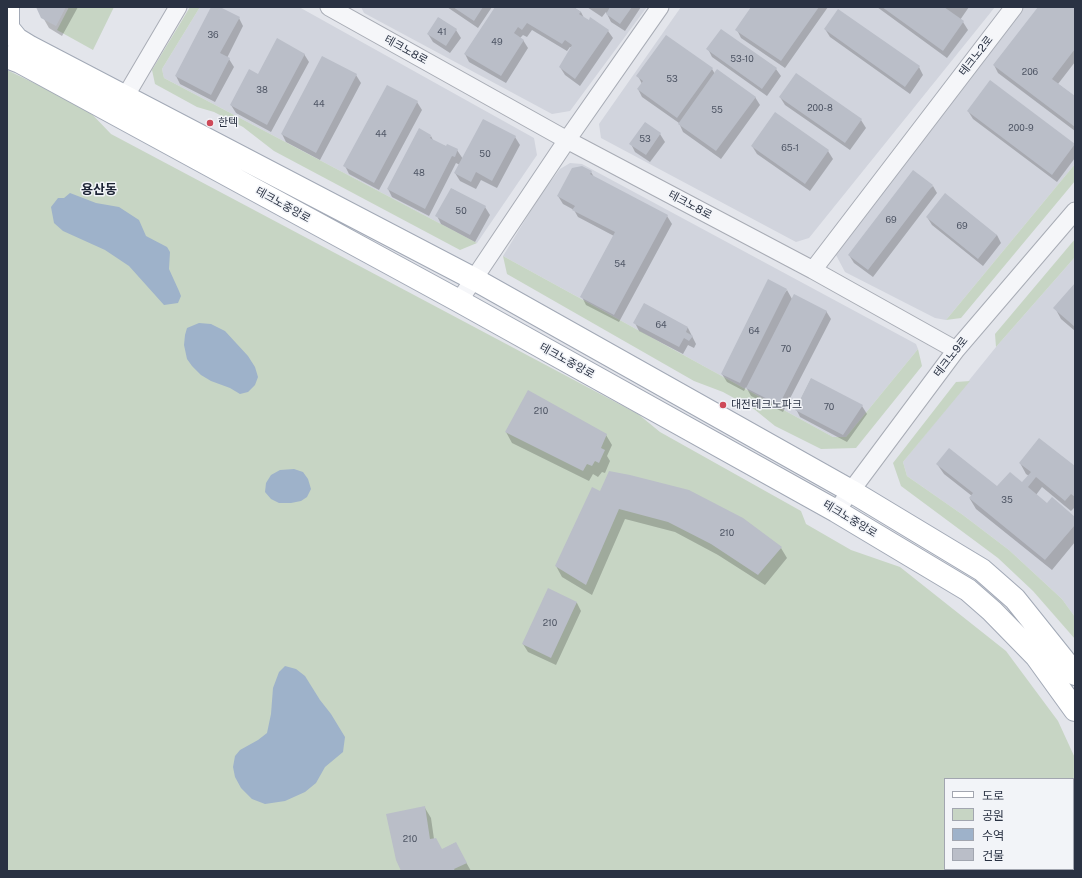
<!DOCTYPE html>
<html>
<head>
<meta charset="utf-8">
<style>
	body { margin:0 }
	#map { position:relative; width:1082px; height:878px; overflow:hidden; background:#e3e5eb; font-family:"Public Sans","Noto Sans KR",sans-serif }
	canvas { display:block }
	.frame { position:absolute; inset:0; border:8px solid #2a3243; pointer-events:none }
	.legend { position:absolute; left:944px; top:778px; width:130px; height:92px; box-sizing:border-box; background:#f2f4f8; border:1px solid #a2a6b0; margin:0; padding:5px 7px; list-style:none; font-size:12px; color:#2a3243 }
	.legend li { display:flex; align-items:center; gap:8px; height:20px }
	.legend b { width:20px; border:1px solid #a2a6b0 }
</style>
</head>
<body>
<div id="map">
<canvas width="1082" height="878"></canvas>
<div class="frame"></div>
<ul class="legend">
<li><b style="height:5px;background:#fff"></b>도로</li>
<li><b style="height:11px;background:#c7d5c4"></b>공원</li>
<li><b style="height:11px;background:#9eb2ca"></b>수역</li>
<li><b style="height:11px;background:#babec8"></b>건물</li>
</ul>
</div>
<script>
const c = document.querySelector('canvas').getContext('2d');
c.lineJoin = 'round';
function fillPath(path, color) { c.fillStyle = color; c.fill(path, 'evenodd'); }
const toPath = rows => new Path2D(rows.map(r => 'M' + r).join(''));
function trace(path, color, width, dash) { c.strokeStyle = color; c.lineWidth = width; c.lineCap = dash ? 'butt' : 'round'; c.setLineDash(dash || []); c.stroke(path); }
function write(font, color, halo, rows, align = 'center') {
  c.font = font + ' "Public Sans","Noto Sans KR",sans-serif'; c.lineWidth = 3; c.setLineDash([]); c.textBaseline = 'middle'; c.strokeStyle = halo; c.fillStyle = color; for (const [text, x, y, turn = 0] of rows) {
    c.save(); c.translate(x, y); c.rotate((+turn || 0) * Math.PI / 180); c.textAlign = isNaN(turn) ? turn : align; if (halo) c.strokeText(text, 0, 0); c.fillText(text, 0, 0); c.restore();
  }
}
fillPath(toPath([
	[200,7,299,7,534,138,537,155,477,243,164,78,162,69],
	[361,7,647,7,570,111,552,114,364,13],
	[681,7,995,7,809,238,796,242,601,138,599,124],
	[1024,7,1075,7,1075,164,946,320,935,318,845,272,836,255,910,156],
	[570,163,582,164,916,344,918,349,846,437,833,437,503,256,541,194,560,169],
	[1075,257,1075,617,1062,599,1009,550,963,515,907,476,903,462,996,347]
]), '#d1d4dd');
fillPath(toPath([
	[69,7,114,7,93,50,57,30],
	[190,7,200,7,162,69,164,78,477,243,460,250,274,151,243,127,214,112,197,107,155,84,152,70],
	[7,70,86,108,111,134,638,414,660,432,801,511,806,524,851,550,900,567,1006,651,1058,721,1075,758,1075,871,7,871],
	[945,779,1073,779,1073,869,945,869],
	[1075,164,1075,181,961,318,946,320],
	[1075,239,1075,257,996,347,995,334],
	[503,256,833,437,846,437,918,349,922,366,856,448,821,449,775,426,754,409,723,392,694,381,507,274],
	[970,381,903,462,907,476,963,515,1009,550,1062,599,1075,617,1075,639,1033,591,998,558,901,486,893,463,956,382]
]), '#c7d5c4');
fillPath(toPath([
	[70,193,96,203,119,207,139,220,146,236,167,247,170,252,169,269,179,291,181,296,178,303,164,305,129,266,105,250,63,231,54,223,51,207,58,198,64,198],
	[199,323,211,324,225,331,248,356,255,367,258,377,255,385,248,392,240,394,230,388,211,381,201,375,192,366,187,359,184,345,185,335,187,328],
	[294,469,303,472,308,479,311,489,307,497,301,501,291,503,279,503,271,499,265,492,266,483,271,475,280,470],
	[285,666,296,669,305,676,320,700,331,714,345,737,343,752,325,767,316,783,305,792,285,801,265,804,252,799,241,788,235,777,233,767,235,756,240,750,258,740,267,733,271,714,273,688,279,672]
]), '#9eb2ca');
fillPath(toPath([
	[37,7,78,7,62,36,49,28],
	[212,7,218,7,239,18,243,26,227,58,229,59,234,67,215,102,180,84,176,76],
	[447,7,492,7,478,28],
	[496,7,573,7,581,12,584,18,608,31,613,38,580,86,565,75,560,67,572,48,570,47,567,51,532,30,527,37,523,35,520,38,523,40,528,48,506,83,469,62,465,54],
	[587,7,609,7,610,9,612,7,641,7,625,31,611,22,606,12,602,17],
	[752,7,828,7,785,68,741,38,737,30],
	[877,7,969,7,960,20,963,22,968,30,947,58],
	[1039,7,1075,7,1075,62,1058,84,1075,97,1075,131,998,73,994,65],
	[439,18,456,30,461,38,450,53,433,42,428,34],
	[825,29,919,67,923,75,910,94,830,37],
	[708,49,776,69,781,76,767,96,712,57],
	[304,54,309,62,271,132,236,113,231,105],
	[712,69,715,74,755,97,760,105,721,159,683,132,679,123,642,97,638,89,642,84,638,76],
	[356,75,361,83,320,160,286,142,282,134],
	[780,97,861,120,866,128,850,150,785,105],
	[417,102,422,110,379,190,349,174,345,166],
	[968,111,1074,145,1075,158,1057,182,973,119],
	[645,123,660,134,665,142,650,162,635,152,631,144],
	[431,136,434,142,457,150,463,159,515,137,520,145,497,188,481,180,476,189,460,181,455,173,460,165,456,163,429,216,392,197,388,189],
	[752,146,828,151,833,159,810,191,757,154],
	[591,172,594,177,667,216,672,224,619,322,586,305,582,297,614,236,578,217,574,210,563,204,558,196],
	[933,186,937,193,873,277,854,263,849,255],
	[452,189,485,207,490,215,475,242,441,224,437,216],
	[927,217,997,235,1001,243,983,266,932,225],
	[1075,284,1075,331,1061,319,1055,308],
	[787,290,792,299,826,311,831,319,783,412,751,396,746,387,744,391,727,382,722,374],
	[635,323,688,328,696,344,694,348,688,345,683,354,639,331],
	[811,379,862,406,867,414,847,442,800,417,796,409],
	[506,432,606,435,612,445,607,456,610,461,605,473,602,472,598,477,593,474,589,481,512,443],
	[1020,463,1075,467,1075,507,1071,511,1042,487,1036,495,1047,504,1075,518,1075,542,1052,570,976,509,970,499,972,496,944,474,937,464,997,488,1022,484,1029,476,1026,474],
	[601,492,781,548,787,558,765,585,718,555,675,532,625,519,592,595,562,577,556,566],
	[549,590,577,603,581,611,556,665,528,652,523,644],
	[425,808,431,818,434,839,442,850,455,843,471,871,403,871]
]), '#0003');
fillPath(toPath([
	[36,7,66,7,56,26,41,18],
	[211,7,220,7,240,17,220,53,230,58,211,95,175,76],
	[453,7,483,7,474,21],
	[495,7,574,7,581,12,579,14,589,20,590,17,609,30,575,79,559,67,572,45,565,40,562,44,527,23,522,30,518,27,514,33,524,40,501,76,464,54],
	[610,7,632,7,620,24,606,14],
	[751,7,819,7,781,61,735,30],
	[882,7,944,7,964,21,943,51],
	[1038,7,1075,7,1075,49,1052,79,1075,96,1075,127,993,65],
	[838,9,920,66,905,87,824,29],
	[438,17,457,29,446,46,427,34],
	[721,29,777,68,762,89,706,49],
	[666,35,713,68,677,118,637,89,643,81,636,76],
	[277,38,305,54,267,125,230,105,249,69,258,74],
	[322,56,357,74,316,153,281,134],
	[717,69,756,97,716,151,678,124],
	[796,73,862,119,845,143,779,97],
	[990,80,1075,144,1052,175,967,111],
	[387,85,418,101,374,183,343,166],
	[775,112,829,150,805,184,751,146],
	[483,119,516,136,492,181,476,172,471,182,454,173],
	[645,122,661,133,646,155,629,144],
	[419,128,431,135,430,138,446,146,447,144,458,149,455,157,452,156,425,209,387,189],
	[582,166,592,171,590,174,668,215,614,315,580,297,615,232,572,210,575,206,557,196,572,168],
	[913,170,933,185,868,270,848,255],
	[451,188,486,206,470,235,435,216],
	[945,193,997,235,978,259,926,217],
	[768,279,787,289,740,383,721,374],
	[1075,283,1075,327,1053,308],
	[794,294,827,311,779,405,746,388],
	[644,303,688,327,686,332,693,336,689,341,684,338,679,347,633,323],
	[811,378,863,405,843,435,795,410],
	[528,390,607,434,601,448,605,450,599,463,595,461,592,466,587,464,583,471,505,432],
	[1039,438,1075,466,1075,497,1071,494,1065,501,1036,477,1028,487,1047,503,1052,497,1075,517,1075,525,1045,560,969,498,973,493,936,464,949,448,997,486,1010,472,1022,482,1031,472,1019,463],
	[609,471,630,475,689,490,743,518,782,547,758,575,711,544,668,522,619,509,586,585,555,566,592,487,600,491],
	[548,588,577,602,551,658,522,644],
	[425,806,430,839,436,838,442,849,456,842,467,863,454,869,455,871,401,871,396,860,386,814]
]), '#babec8');
const minor = toPath([
	[329,7,567,140,813,270,956,350],
	[125,97,178,7],
	[813,270,1014,7],
	[459,301,567,140,660,7],
	[836,511,956,350,1075,211]
]);
const major = toPath([
	[8,7,8,28,17,39,30,47,474,279,851,491,982,570,1015,599,1075,674],
	[7,57,20,62,459,301,836,511,968,590,992,611,1036,656,1075,710]
]);
trace(minor, '#a8acb5', 19);
trace(major, '#a2a9b6', 24);
trace(minor, '#f5f6f9', 17);
trace(major, '#fff', 22);
for (const [x, y, r, color] of [
	[210,123,4,"#ce4958"],
	[723,405,4,"#ce4958"]
]) { const dot = new Path2D(); dot.arc(x, y, r, 0, 2 * Math.PI); c.fillStyle = color; c.fill(dot); trace(dot, '#f2f4f8', 1.5); }
write('9px', '#4e5564', null, [
	["41",442,32],
	["36",213,35],
	["49",497,42],
	["53-10",742,59],
	["206",1030,72],
	["53",672,79],
	["38",262,90],
	["44",319,104],
	["200-8",820,108],
	["55",717,110],
	["200-9",1021,128],
	["44",381,134],
	["53",645,139],
	["65-1",790,148],
	["50",485,154],
	["48",419,173],
	["50",461,211],
	["69",891,220],
	["69",962,226],
	["54",620,264],
	["64",661,325],
	["64",754,331],
	["70",786,349],
	["70",829,407],
	["210",541,411],
	["35",1007,500],
	["210",727,533],
	["210",550,623],
	["210",410,839]
]);
write('11px', '#2a3243', '#f2f4f8', [
	["테크노8로",406,50,29],
	["테크노2로",976,56,-52],
	["테크노중앙로",283,205,29],
	["테크노8로",690,205,28],
	["테크노9로",951,357,-52],
	["테크노중앙로",567,361,29],
	["테크노중앙로",850,519,31]
]);
write('11px', '#2a3243', '#f2f4f8', [
	["한텍",218,123],
	["대전테크노파크",731,405]
], 'left');
write('bold 13px', '#1c2334', '#f2f4f8', [
	["용산동",99,190]
]);
</script>
</body>
</html>
